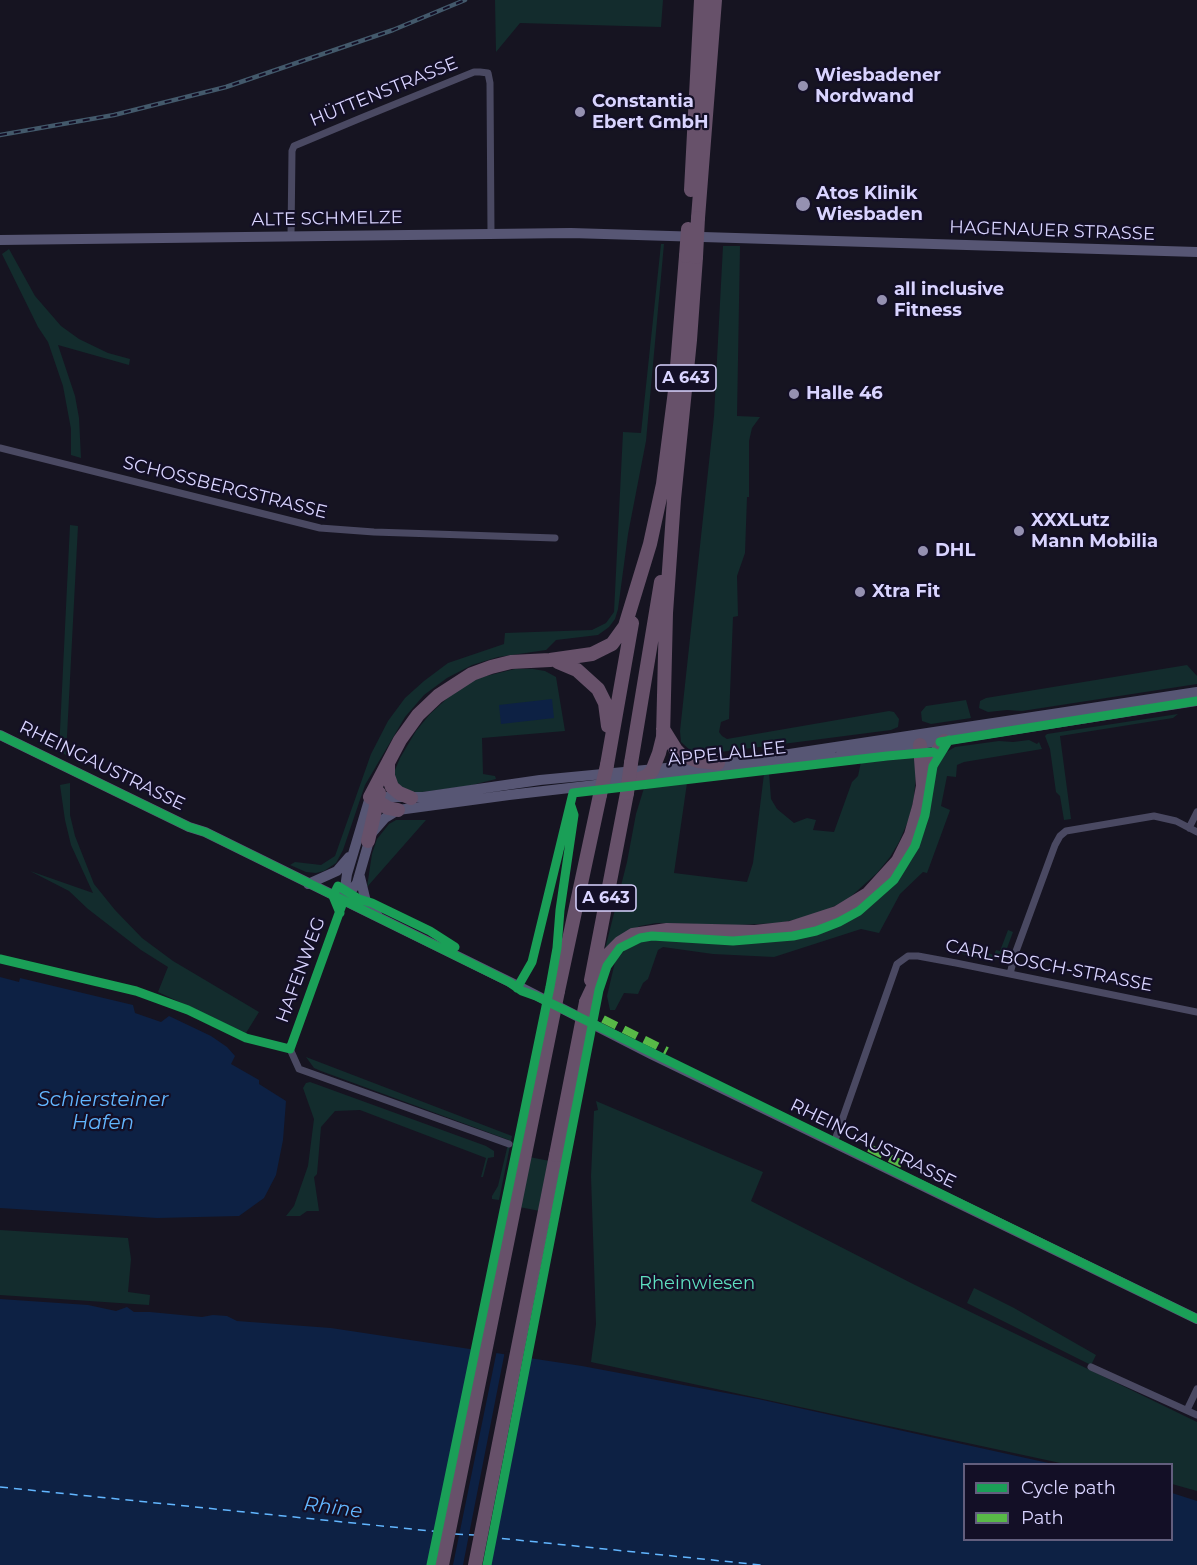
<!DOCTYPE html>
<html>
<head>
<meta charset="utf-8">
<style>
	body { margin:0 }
	#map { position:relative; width:1197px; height:1565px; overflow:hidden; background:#161421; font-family:Montserrat,sans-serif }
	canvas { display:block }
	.legend { position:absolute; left:963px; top:1463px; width:210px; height:78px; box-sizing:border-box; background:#130f26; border:2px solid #625e7d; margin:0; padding:8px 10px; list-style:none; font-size:18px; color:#d9d4ff }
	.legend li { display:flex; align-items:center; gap:12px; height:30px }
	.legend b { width:30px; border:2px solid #625e7d }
</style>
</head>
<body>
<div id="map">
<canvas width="1197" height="1565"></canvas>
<ul class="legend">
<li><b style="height:8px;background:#1a9f57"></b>Cycle path</li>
<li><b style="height:8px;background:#58b947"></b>Path</li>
</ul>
</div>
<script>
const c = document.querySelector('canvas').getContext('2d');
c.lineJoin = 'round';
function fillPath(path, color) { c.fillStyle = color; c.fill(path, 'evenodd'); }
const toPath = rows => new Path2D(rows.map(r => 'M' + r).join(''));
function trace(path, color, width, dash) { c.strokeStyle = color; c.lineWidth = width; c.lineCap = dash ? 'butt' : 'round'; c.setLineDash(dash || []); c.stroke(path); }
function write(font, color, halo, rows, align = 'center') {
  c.font = font + ' Montserrat,sans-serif'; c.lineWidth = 4.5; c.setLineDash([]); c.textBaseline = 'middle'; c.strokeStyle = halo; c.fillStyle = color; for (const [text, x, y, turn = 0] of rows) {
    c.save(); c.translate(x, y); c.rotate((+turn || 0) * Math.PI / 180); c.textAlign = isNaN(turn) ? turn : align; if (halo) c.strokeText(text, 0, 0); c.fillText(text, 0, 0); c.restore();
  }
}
fillPath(toPath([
	[495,0,663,0,661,27,520,23,496,52],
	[661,244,664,244,646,441,628,534,618,609,615,619,609,627,598,635,556,640,546,650,498,657,472,665,447,678,424,695,405,717,365,785,343,850,336,863,324,871,316,873,306,872,290,865,295,862,321,865,335,856,371,754,388,721,405,698,424,681,448,663,504,644,505,633,592,630,606,623,614,612,623,432,641,433],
	[723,246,740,246,737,416,760,417,752,428,749,441,749,497,747,497,745,553,737,576,738,616,733,617,729,719,721,722,719,732,722,736,727,739,889,711,894,712,899,719,898,727,891,730,705,754,692,752,681,742,680,731,714,416],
	[9,249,35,296,61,326,79,339,108,353,130,359,129,365,58,345,75,396,79,418,81,458,71,455,71,429,63,386,48,342,38,327,2,254],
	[70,525,78,526,66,755,59,751],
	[1187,665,1197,676,1197,684,1022,711,1007,710,988,712,979,708,980,701,986,698],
	[515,669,533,669,545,671,556,677,565,731,482,738,483,774,495,776,496,779,468,786,415,793,401,789,394,777,395,770,400,758,416,731,430,714,452,694,466,684,482,677],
	[966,700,971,718,931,724,922,721,921,712,926,706],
	[1178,714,1173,718,1060,736,1071,819,1064,820,1060,796,1056,792,1050,749,1045,736,1047,734],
	[1029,740,1037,744,1039,742,1042,749,964,762,957,765,956,777,947,776,941,806,950,810,949,813,927,873,923,872,900,894,879,933,861,929,774,957,713,954,663,947,658,950,648,979,643,983,638,994,624,993,615,1010,610,1010,607,996,615,962,625,950,642,939,652,937,756,943,795,938,841,924,859,913,896,882,913,858,927,824,935,768,943,754,955,747,999,741,1013,742],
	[915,756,917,763,914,797,909,819,899,842,890,857,877,873,847,900,826,910,798,919,779,923,736,925,656,923,640,926,619,936,605,949,627,862,636,814,644,788,687,783,674,873,747,882,753,863,764,774,769,773,771,799,777,809,794,823,807,818,816,820,813,830,834,832,852,782,858,776,861,762],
	[70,783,70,815,75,836,94,884,115,910,142,938,173,961,259,1012,246,1033,158,992,168,967,141,950,88,909,69,891,30,871,93,893,71,845,65,820,60,785],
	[396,820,426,820,367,887,372,854,377,839,389,824],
	[1008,930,1013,932,1006,951,1000,959,991,960,962,954,965,945,994,955,996,950,1000,951],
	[306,1057,512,1136,499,1200,492,1199,492,1196,498,1186,509,1140,321,1071,314,1068],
	[310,1082,486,1146,494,1151,494,1157,488,1158,483,1177,481,1177,486,1158,360,1110,335,1111,321,1127,317,1174,314,1177,319,1211,307,1211,300,1216,286,1216,294,1206,308,1166,314,1119,303,1088,306,1083],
	[596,1101,763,1172,751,1201,915,1285,1197,1422,1197,1491,1172,1484,1172,1464,1065,1464,591,1362,596,1324,591,1176,594,1111,598,1110],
	[519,1155,560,1163,550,1213,509,1205],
	[0,1230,128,1238,131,1259,128,1292,150,1295,149,1305,0,1295],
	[974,1288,1014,1308,1096,1355,1091,1365,967,1303]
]), '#132c2d');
fillPath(toPath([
	[552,699,554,718,501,724,499,705],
	[0,977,19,982,20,978,133,1005,135,1013,161,1022,169,1016,211,1036,227,1047,235,1056,231,1064,259,1080,259,1084,286,1101,283,1140,276,1175,264,1198,239,1216,157,1218,0,1208],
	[0,1299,88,1305,116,1311,127,1307,134,1312,150,1312,202,1317,213,1315,227,1316,237,1321,331,1328,582,1366,758,1399,1053,1464,964,1464,964,1540,1172,1540,1172,1493,1197,1501,1197,1565,0,1565]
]), '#0d2144');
fillPath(toPath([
	[473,1346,497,1350,453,1565,428,1565],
	[505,1351,530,1355,489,1565,463,1565]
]), '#161421');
trace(toPath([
	[0,1487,441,1532],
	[455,1534,474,1535],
	[488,1537,761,1565]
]), '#62b6ff', 1.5, [8, 6]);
trace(toPath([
	[291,236,292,151,294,146,361,118,474,72,480,72,488,73,490,83,491,234],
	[0,448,320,528,374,532,555,538],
	[1189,828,1197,812],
	[343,902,290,1049,299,1069,509,1144],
	[1010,974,1015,954,1055,845,1060,836,1066,831,1154,816,1176,821,1197,832],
	[834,1143,897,964,908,956,918,956,956,963,1197,1012],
	[1091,1367,1197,1415],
	[1187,1410,1197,1389]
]), '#4a4962', 7);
trace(toPath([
	[0,240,571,233,1197,252],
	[0,735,189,827,205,832,518,986,651,1054,1197,1319],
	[360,877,366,902,378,916],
	[308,884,337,871,349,857],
	[343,902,347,874,370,797,423,797,540,780,750,760,1197,692],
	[343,902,357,883,371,834,385,818,398,810,509,795,837,757,1197,701]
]), '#575674', 10);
trace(toPath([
	[691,190,701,0],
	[698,218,715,0],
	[558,662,577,670,598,689,605,703,608,726],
	[663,729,676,750,681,755,698,761,718,763],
	[631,763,661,582],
	[388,764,388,776,392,787,399,793,411,798],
	[607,765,632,623],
	[925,779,933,759,944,741],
	[636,780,647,776,652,771,659,753,663,737,666,613,674,499,690,340,696,257],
	[398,810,388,808,370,797,400,740,418,715,438,696,472,674,491,667,511,662,550,660,592,654,612,644,625,626,650,544,663,484,675,391,686,256],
	[368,841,379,793],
	[591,980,627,793],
	[558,991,600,795],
	[586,1002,608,955,620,943,633,935,667,930,755,932,791,928,837,913,868,894,898,861,911,835,919,807,923,786,920,745],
	[475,1565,556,1155]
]), '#67516a', 14);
const rail = toPath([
	[0,135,114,115,226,87,393,30,465,0]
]);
trace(rail, '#43596b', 4.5);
trace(rail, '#130f26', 2, [7]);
trace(toPath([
	[686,256,688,229],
	[696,257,698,218],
	[627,793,631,763],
	[600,795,607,765],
	[556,1155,586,1002],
	[442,1565,558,991]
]), '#67516a', 14);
trace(toPath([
	[603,1019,667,1051],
	[869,1148,902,1164]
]), '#58b947', 8, [15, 8]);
trace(toPath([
	[0,735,189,827,205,832,509,982,522,991,536,996,1197,1319],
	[940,742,1197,701],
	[340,913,333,896,338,886,359,899,372,903,430,931,455,947],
	[0,959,136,991,188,1010,246,1038,290,1049,342,905],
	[517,988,532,962,573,793,887,756,933,752,939,755],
	[431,1565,550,987,557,948,560,910,574,815,571,806],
	[487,1565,599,990,607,966,620,948,640,938,652,936,733,941,793,936,816,931,839,922,859,911,894,880,915,846,925,815,933,766,949,740]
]), '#1a9f57', 9);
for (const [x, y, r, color] of [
	[803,86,6,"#9591b1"],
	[580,112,6,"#9591b1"],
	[803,204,8,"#9591b1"],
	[882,300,6,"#9591b1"],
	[794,394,6,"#9591b1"],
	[1019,531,6,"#9591b1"],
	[923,551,6,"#9591b1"],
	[860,592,6,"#9591b1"]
]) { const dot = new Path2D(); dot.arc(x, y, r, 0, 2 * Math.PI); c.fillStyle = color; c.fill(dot); trace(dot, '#130f26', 2); }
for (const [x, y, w] of [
	[686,378,60],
	[606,898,60]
]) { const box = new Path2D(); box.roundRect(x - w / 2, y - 13, w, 26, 4.5); c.fillStyle = '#130f26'; c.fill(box); trace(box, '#d9d4ff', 1.5); }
write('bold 16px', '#d9d4ff', null, [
	["A 643",686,378],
	["A 643",606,898]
]);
write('bold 18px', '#d9d4ff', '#130f26', [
	["Wiesbadener",815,76],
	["Nordwand",815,97],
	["Constantia",592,102],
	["Ebert GmbH",592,123],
	["Atos Klinik",816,194],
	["Wiesbaden",816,215],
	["all inclusive",894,290],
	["Fitness",894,311],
	["Halle 46",806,394],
	["XXXLutz",1031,521],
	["Mann Mobilia",1031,542],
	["DHL",935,551],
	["Xtra Fit",872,592]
], 'left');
write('18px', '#d9d4ff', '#130f26', [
	["HÜTTENSTRASSE",384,92,-22],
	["ALTE SCHMELZE",327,219,-1],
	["HAGENAUER STRASSE",1052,231,2],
	["SCHOSSBERGSTRASSE",225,488,14],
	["ÄPPELALLEE",727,754,-6],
	["RHEINGAUSTRASSE",102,766,26],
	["CARL-BOSCH-STRASSE",1049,966,11],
	["HAFENWEG",301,970,-70],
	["RHEINGAUSTRASSE",873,1144,26]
]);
write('18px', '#5fe0c0', '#130f26', [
	["Rheinwiesen",697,1284]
]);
write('italic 20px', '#62b6ff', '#130f26', [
	["Schiersteiner",103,1100],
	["Hafen",103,1123],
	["Rhine",333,1508,8]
]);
</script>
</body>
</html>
